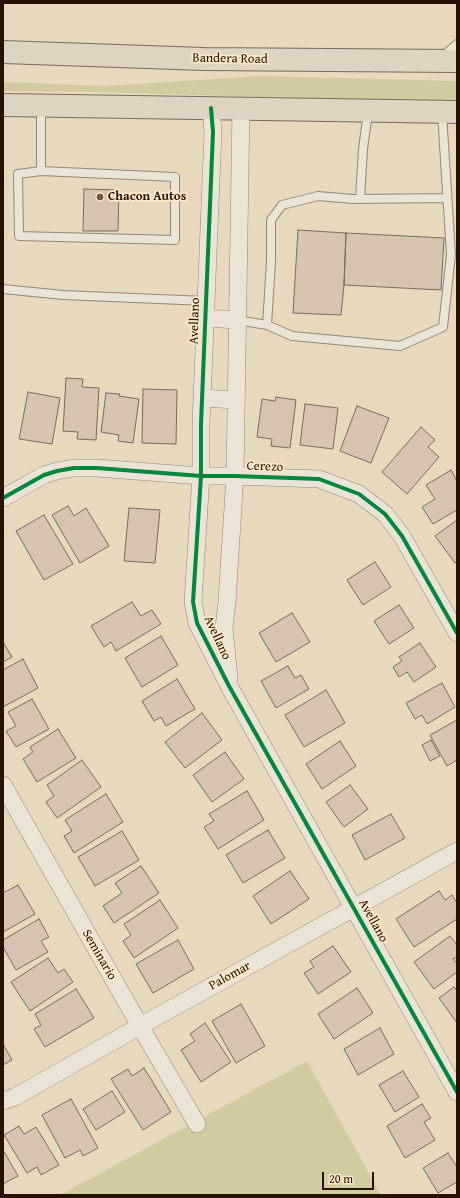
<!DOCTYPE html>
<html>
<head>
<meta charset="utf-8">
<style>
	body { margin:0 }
	#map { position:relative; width:460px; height:1198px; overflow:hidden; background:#e8d8be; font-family:"Gentium Book Plus",serif }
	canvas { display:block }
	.frame { position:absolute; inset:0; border:4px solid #271201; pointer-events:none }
	.scale { position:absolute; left:322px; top:1172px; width:52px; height:18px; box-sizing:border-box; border:2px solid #271201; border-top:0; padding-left:5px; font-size:12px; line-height:14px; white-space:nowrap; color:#271201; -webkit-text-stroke:3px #fce8ca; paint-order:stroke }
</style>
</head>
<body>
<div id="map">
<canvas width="460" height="1198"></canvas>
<div class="frame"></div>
<div class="scale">20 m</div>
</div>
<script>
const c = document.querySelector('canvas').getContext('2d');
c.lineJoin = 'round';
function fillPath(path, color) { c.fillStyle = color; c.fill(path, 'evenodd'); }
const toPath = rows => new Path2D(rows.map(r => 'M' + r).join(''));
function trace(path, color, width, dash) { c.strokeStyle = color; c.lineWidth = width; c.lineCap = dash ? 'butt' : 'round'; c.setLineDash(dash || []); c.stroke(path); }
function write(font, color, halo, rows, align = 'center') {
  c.font = font + ' "Gentium Book Plus",serif'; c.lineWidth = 3.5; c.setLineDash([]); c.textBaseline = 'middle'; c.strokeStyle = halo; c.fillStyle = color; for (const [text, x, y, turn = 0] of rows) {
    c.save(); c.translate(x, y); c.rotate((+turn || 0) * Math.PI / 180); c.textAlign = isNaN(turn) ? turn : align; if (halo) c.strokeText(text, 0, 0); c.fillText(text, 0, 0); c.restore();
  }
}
fillPath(toPath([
	[261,76,457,81,457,100,326,99,94,92,3,91,3,82,104,86],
	[307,1061,381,1195,60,1195]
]), '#d2cba0');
const building = toPath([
	[84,189,119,190,118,231,83,231,84,189],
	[298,230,346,233,344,285,341,315,293,313,298,230],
	[346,233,444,238,441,290,344,285,346,233],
	[66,378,83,379,82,387,99,388,96,440,77,439,78,432,63,431,66,378],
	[143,389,177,390,176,444,142,443,143,389],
	[28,392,60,398,52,444,19,439,28,392],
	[106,393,120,394,119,396,139,399,133,443,118,441,119,435,101,432,106,393],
	[276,397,296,400,290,448,271,446,272,439,257,437,262,399,275,401,276,397],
	[305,404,338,408,333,449,300,445,305,404],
	[357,406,389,418,371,463,340,451,357,406],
	[421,427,435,440,428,447,439,457,407,494,382,472,421,427],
	[451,470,457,481,457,510,433,524,422,507,435,499,426,485,451,470],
	[68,506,74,516,86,508,109,546,80,563,52,515,68,506],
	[129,508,160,510,155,563,124,561,129,508],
	[44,515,73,564,44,580,16,531,44,515],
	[457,520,457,562,455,563,435,536,457,520],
	[375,562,391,587,363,605,347,580,375,562],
	[132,602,141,616,152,610,161,624,116,651,111,642,104,647,91,626,132,602],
	[399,605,414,628,389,644,374,621,399,605],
	[292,613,310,642,276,662,259,633,292,613],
	[161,636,178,665,142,687,125,658,161,636],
	[3,642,12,657,3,662,3,642],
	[420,643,436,667,414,682,407,672,399,677,393,667,402,661,399,657,420,643],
	[23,659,38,688,3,707,3,670,23,659],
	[288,666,295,678,301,675,309,689,276,708,261,681,288,666],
	[177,679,195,709,166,726,161,717,154,721,142,701,177,679],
	[442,683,455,707,427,724,422,715,415,719,406,703,442,683],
	[326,690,345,723,304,747,285,715,326,690],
	[32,699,49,729,16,747,6,731,16,726,8,712,32,699],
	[202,713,222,740,185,768,165,742,202,713],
	[457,720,457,760,447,766,430,735,457,720],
	[58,729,76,758,37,782,23,759,33,752,30,747,58,729],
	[431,740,440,756,430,761,422,745,431,740],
	[340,741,356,766,322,789,306,764,340,741],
	[225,752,244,779,212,802,193,775,225,752],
	[82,760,101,787,57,818,46,802,54,796,47,785,82,760],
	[350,785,368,809,344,827,326,802,350,785],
	[247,791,264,820,218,849,204,827,214,821,209,814,247,791],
	[106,794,123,822,74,853,64,836,72,831,65,820,106,794],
	[391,814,405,838,365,860,352,835,391,814],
	[268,830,285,858,243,883,226,855,268,830],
	[122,831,139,860,95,886,78,857,122,831],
	[141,866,159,893,114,923,103,906,122,893,115,883,141,866],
	[290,871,309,899,271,924,253,896,290,871],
	[18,885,35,914,3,932,3,893,18,885],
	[439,891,445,900,452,895,457,903,457,919,414,947,396,919,439,891],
	[160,900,178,928,134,958,123,941,131,935,124,924,160,900],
	[39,919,49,937,41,941,48,952,16,970,3,947,3,940,39,919],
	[450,936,457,945,457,957,453,959,457,964,457,972,434,989,414,962,450,936],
	[178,940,194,969,153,993,136,964,178,940],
	[333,946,351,972,318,994,304,973,314,967,310,961,333,946],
	[48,958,58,973,64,969,73,982,30,1011,11,982,48,958],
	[454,987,457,991,457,1023,439,998,454,987],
	[357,988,373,1013,334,1039,318,1014,357,988],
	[76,989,94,1018,45,1047,34,1029,41,1025,35,1014,76,989],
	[241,1004,265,1046,236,1063,212,1021,241,1004],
	[205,1023,231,1062,201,1082,181,1050,195,1041,190,1034,205,1023],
	[380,1028,394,1054,358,1075,344,1049,380,1028],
	[3,1044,12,1060,3,1065,3,1044],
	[144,1068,171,1112,143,1130,111,1079,128,1069,132,1076,144,1068],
	[403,1071,419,1097,395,1112,379,1085,403,1071],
	[112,1091,125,1112,96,1130,83,1109,112,1091],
	[71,1099,98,1148,83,1156,80,1150,65,1158,42,1115,71,1099],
	[422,1104,431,1118,424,1122,435,1140,405,1158,387,1126,422,1104],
	[19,1126,24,1134,36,1127,59,1165,41,1175,37,1167,27,1173,4,1135,19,1126],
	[3,1150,18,1176,3,1184,3,1150],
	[448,1153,457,1167,457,1182,438,1193,423,1168,448,1153]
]);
fillPath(building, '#d6c3b1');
trace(building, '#776c5d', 1);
const lane = toPath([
	[443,56,457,44],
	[41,171,175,177,175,240,19,236,18,174,41,171,41,107],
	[360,199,363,149,368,112],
	[3,289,63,295,206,301],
	[237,320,267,325,292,336,400,346,443,327,451,255,442,113],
	[267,325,271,262,271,220,282,205,318,196,353,199,447,198]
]);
const street = toPath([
	[211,108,213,132,201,424,201,476,193,602,197,623,229,686,457,1092],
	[205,318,237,320],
	[202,398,236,400],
	[3,498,44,475,57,471,74,468,97,468,201,476,234,476,319,479,359,494,385,514,402,536,457,633],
	[229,678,224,628,227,602,235,475,241,108],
	[3,785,140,1026,197,1124],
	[3,1101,15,1097,140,1026,457,851]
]);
const primary = toPath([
	[3,52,204,59,457,61],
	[3,105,457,112]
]);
trace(lane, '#928776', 10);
trace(street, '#928776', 18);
trace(primary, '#776c5d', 24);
trace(lane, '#ebe3d6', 8);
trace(street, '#ebe3d6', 17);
trace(primary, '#dfd3c1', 22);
trace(toPath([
	[211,108,213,132,201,424,201,476,193,602,197,623,229,686,457,1092],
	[3,498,44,475,57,471,74,468,97,468,201,476,234,476,319,479,359,494,385,514,402,536,457,633]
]), '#00873e', 4);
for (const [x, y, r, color] of [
	[100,197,4,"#6b5743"]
]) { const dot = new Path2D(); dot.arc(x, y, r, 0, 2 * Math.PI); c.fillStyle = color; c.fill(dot); trace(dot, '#fce8ca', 1.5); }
write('13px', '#271201', '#fce8ca', [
	["Bandera Road",230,59,1],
	["Avellano",195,321,-88],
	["Cerezo",265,467,2],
	["Avellano",217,638,65],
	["Avellano",373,921,61],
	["Seminario",99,955,60],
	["Palomar",230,976,-29]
]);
write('bold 13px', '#271201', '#fce8ca', [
	["Chacon Autos",108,197]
], 'left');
</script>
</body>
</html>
